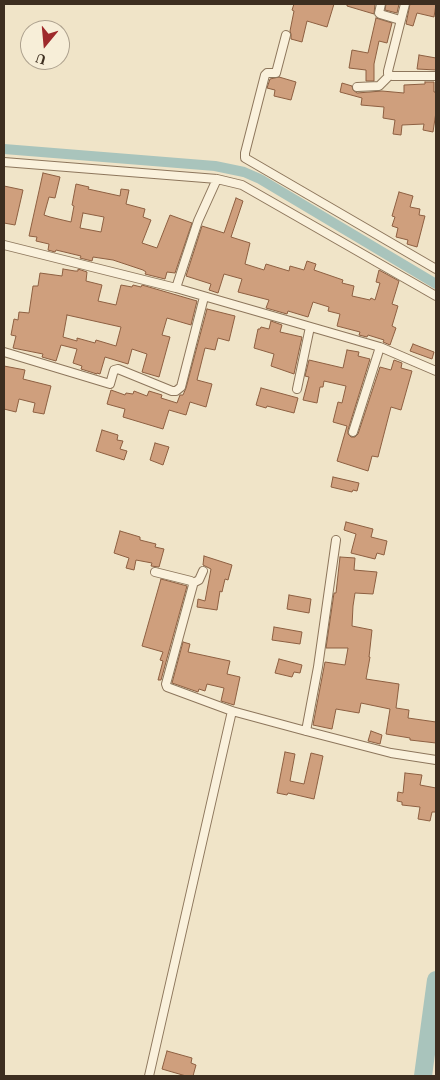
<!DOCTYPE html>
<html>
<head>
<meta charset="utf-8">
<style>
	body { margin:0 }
	#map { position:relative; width:440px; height:1080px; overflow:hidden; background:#f0e4c8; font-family:"Times New Roman",serif }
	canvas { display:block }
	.frame { position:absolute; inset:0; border:5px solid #3d2e20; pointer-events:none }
	.north { position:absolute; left:20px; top:20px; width:50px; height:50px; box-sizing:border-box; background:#f7eed8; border:1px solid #ada18e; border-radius:50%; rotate:197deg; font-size:14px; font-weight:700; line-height:20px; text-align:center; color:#3d2e20 }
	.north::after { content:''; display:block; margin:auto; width:18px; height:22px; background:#9e2a2b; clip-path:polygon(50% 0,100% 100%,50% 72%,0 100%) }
</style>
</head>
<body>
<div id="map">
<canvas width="440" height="1080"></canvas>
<div class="frame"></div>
<div class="north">U</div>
</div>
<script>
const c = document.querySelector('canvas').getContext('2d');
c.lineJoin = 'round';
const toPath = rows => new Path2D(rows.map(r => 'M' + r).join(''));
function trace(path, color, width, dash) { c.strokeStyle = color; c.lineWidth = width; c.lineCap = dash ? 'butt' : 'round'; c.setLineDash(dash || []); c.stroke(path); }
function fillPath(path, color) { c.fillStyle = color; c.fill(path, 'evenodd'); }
trace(toPath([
	[4,149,215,166,244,172,260,179,436,284]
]), '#a9c4bc', 10);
trace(toPath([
	[423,1076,436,980]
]), '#a9c4bc', 18);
const building = toPath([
	[294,4,334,4,327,27,307,21,302,42,291,39,291,34,290,31,294,11,292,10,294,4],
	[347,4,375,4,374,14,347,6,347,4],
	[386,4,399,4,397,13,385,10,386,4],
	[410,4,436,4,434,17,417,13,413,26,406,24,410,4],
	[376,18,392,23,387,43,379,41,374,64,374,81,366,81,366,70,349,68,352,50,368,53,376,18],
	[419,55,436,58,436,70,417,69,419,55],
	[279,77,296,82,291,100,274,96,275,90,267,88,270,79,279,77],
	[425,82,434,82,434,92,436,92,436,112,433,132,423,130,424,124,402,125,401,135,393,134,395,120,383,118,384,107,361,105,362,98,340,92,342,83,352,86,353,90,357,93,382,91,404,93,404,85,425,84,425,82],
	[43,173,60,177,55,198,49,197,44,215,50,217,71,222,74,206,72,205,76,184,89,187,88,189,120,196,121,189,129,190,126,204,145,209,143,217,151,220,142,243,157,248,170,215,192,223,175,273,167,272,165,279,145,274,146,272,143,270,113,260,93,257,92,261,80,258,81,256,56,250,55,252,48,250,49,244,36,241,37,237,29,236,43,173],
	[83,213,104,217,101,232,80,228,83,213],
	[4,186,23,190,15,225,4,223,4,186],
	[399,192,413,196,410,207,420,209,419,215,425,216,417,247,407,244,408,240,396,237,398,228,392,226,395,217,392,216,399,192],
	[236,198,243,201,231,237,250,243,245,264,264,270,266,264,289,271,290,266,304,270,307,261,316,264,314,270,343,280,342,283,354,286,352,296,370,300,371,298,375,300,380,283,376,282,379,270,399,281,392,304,398,306,392,326,396,328,390,345,383,342,384,340,368,335,367,337,359,335,360,332,337,326,340,314,328,311,329,307,313,302,308,317,288,311,287,314,266,308,269,300,238,292,242,279,224,274,218,293,209,290,211,284,186,276,202,226,224,233,236,198],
	[63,269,75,271,78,271,78,269,87,272,86,281,102,285,98,301,116,305,121,285,132,287,133,285,141,287,142,285,197,301,191,325,167,318,162,335,170,337,159,377,142,372,147,354,132,349,128,364,105,357,100,374,97,373,97,374,81,369,82,366,73,363,77,349,61,345,56,361,42,357,43,354,13,348,16,336,11,335,14,319,18,320,19,312,29,313,33,286,38,286,40,273,62,276,63,269],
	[67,315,121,327,116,346,96,340,95,343,77,338,77,341,63,337,67,315],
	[207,309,235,316,229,341,218,338,215,350,205,348,197,380,212,384,206,407,190,402,186,415,169,410,163,429,123,417,125,409,107,404,111,390,125,395,126,393,133,394,134,391,147,396,149,391,162,395,161,398,177,403,180,395,183,395,186,388,207,309],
	[271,321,282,325,280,332,302,337,294,374,271,366,274,354,254,348,258,329,260,329,261,327,269,329,271,321],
	[413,344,434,352,432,359,410,351,413,344],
	[347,350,359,352,358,356,370,359,348,430,348,434,351,437,355,437,358,434,380,367,391,370,394,360,402,363,401,368,412,371,401,410,391,407,378,457,372,456,368,471,337,461,347,426,333,422,338,402,342,403,346,386,324,381,323,387,320,387,317,403,303,400,309,377,305,376,309,360,343,368,347,350],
	[4,366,25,370,23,379,51,386,44,414,33,412,35,403,19,399,16,412,4,409,4,366],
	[261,388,298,398,294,413,267,406,266,408,256,405,261,388],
	[102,430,118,435,117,440,123,441,120,449,127,451,124,460,96,451,102,430],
	[155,443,169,447,163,465,150,460,155,443],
	[333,477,359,483,357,491,353,490,352,492,331,487,333,477],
	[346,522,373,529,371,537,387,541,384,555,377,553,375,559,351,553,356,534,344,530,346,522],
	[120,531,140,537,140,540,156,544,155,547,164,549,159,567,151,566,152,563,136,560,134,570,126,568,129,558,114,553,120,531],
	[204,556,232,565,228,580,225,579,222,592,220,591,217,610,197,607,198,599,205,601,211,569,203,565,204,556],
	[340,557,355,558,354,570,377,572,373,594,355,593,353,606,352,626,372,630,369,657,370,657,366,679,399,684,396,708,409,710,408,718,436,722,436,743,410,740,410,738,386,734,390,709,361,703,359,713,336,709,332,729,313,725,325,662,345,665,348,648,326,648,334,593,336,593,340,557],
	[161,579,187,586,161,680,158,680,163,661,160,660,163,652,142,646,161,579],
	[289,595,311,599,309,613,287,609,289,595],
	[274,627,302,632,300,644,272,640,274,627],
	[183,642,190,644,188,652,230,661,227,674,240,677,234,705,221,701,224,688,207,684,205,691,199,689,198,692,172,683,183,642],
	[279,659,302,665,300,673,294,672,292,677,275,673,279,659],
	[371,731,382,735,380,744,368,741,371,731],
	[285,752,295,754,290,781,304,784,311,753,323,756,314,799,288,793,287,795,277,793,285,752],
	[405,773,422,775,420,785,436,788,436,812,432,812,430,821,418,819,420,807,402,805,402,802,397,801,398,792,403,793,405,773],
	[167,1051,192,1058,191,1063,196,1065,193,1076,186,1076,162,1069,167,1051]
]);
fillPath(building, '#cf9f7d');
trace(building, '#8d5f41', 1);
const street = toPath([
	[381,4,379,13,380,14,400,20],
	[405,4,388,71,388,74,392,76,436,76],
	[286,35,276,73,267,73,265,75,245,153,245,158,436,269],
	[357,87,379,86,390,75],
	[4,162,217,179,242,185,436,296],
	[4,245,176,288,380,347,436,371],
	[176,288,198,221,217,179],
	[4,352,110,384,114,370,118,369,172,391,176,391,181,387,204,297],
	[297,389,310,327],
	[353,432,380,347],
	[155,572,191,581,193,585,166,684,167,687,232,711,306,731,391,753,436,760],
	[193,583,199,580,203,571],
	[306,731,318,667,336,540],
	[149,1076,232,711]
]);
trace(street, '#8d765c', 10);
trace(street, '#faf1dc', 8);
</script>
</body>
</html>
